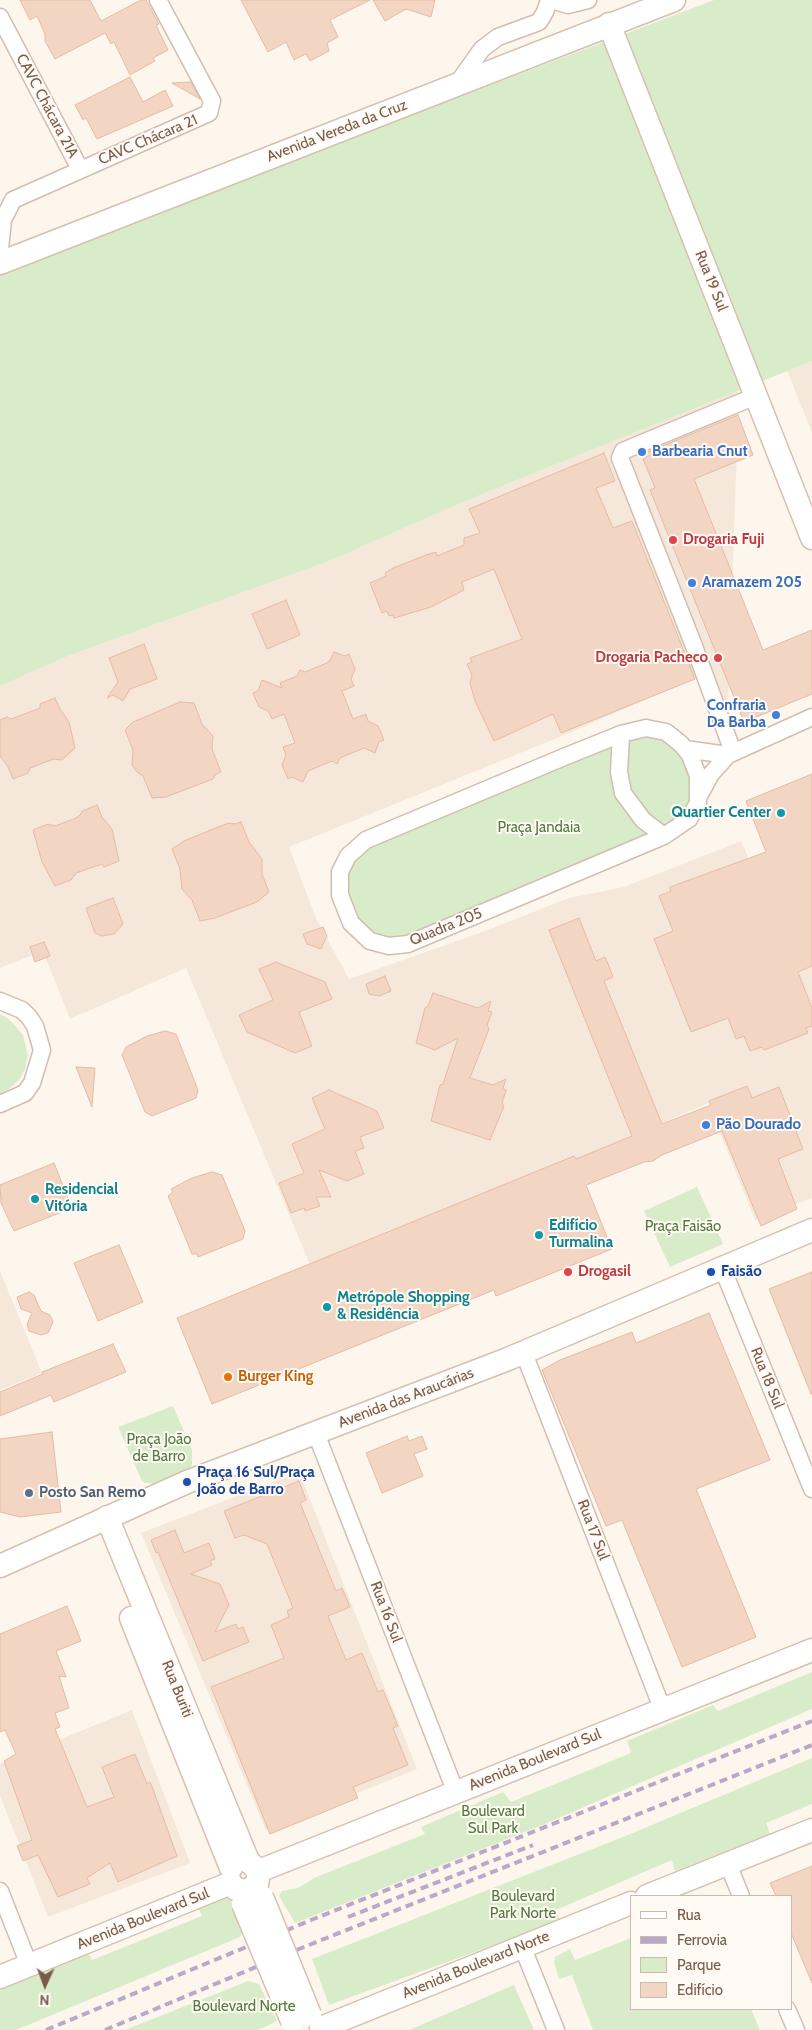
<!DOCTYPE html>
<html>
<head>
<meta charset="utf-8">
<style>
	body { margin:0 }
	#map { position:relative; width:812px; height:2030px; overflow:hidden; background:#fdf6ec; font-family:Cabin,sans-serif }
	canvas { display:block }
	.legend { position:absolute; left:630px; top:1895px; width:162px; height:115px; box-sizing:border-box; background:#fffaf3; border:1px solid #cabbb1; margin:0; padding:6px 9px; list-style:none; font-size:15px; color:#7a5c4d }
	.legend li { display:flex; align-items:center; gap:10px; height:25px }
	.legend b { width:25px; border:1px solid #cabbb1 }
	.north { position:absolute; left:20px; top:1960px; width:50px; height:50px; -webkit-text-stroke:4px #fffaf3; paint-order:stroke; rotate:182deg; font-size:14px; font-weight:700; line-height:20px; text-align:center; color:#7a5c4d }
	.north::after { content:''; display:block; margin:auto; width:18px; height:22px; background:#7a5c4d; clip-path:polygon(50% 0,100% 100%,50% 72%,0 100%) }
</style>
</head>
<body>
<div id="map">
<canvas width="812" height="2030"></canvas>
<ul class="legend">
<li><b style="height:6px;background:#fff"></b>Rua</li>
<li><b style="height:6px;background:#b9a8c9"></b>Ferrovia</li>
<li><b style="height:14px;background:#d8ecc9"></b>Parque</li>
<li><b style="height:14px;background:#f3d5c3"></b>Edifício</li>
</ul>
<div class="north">N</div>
</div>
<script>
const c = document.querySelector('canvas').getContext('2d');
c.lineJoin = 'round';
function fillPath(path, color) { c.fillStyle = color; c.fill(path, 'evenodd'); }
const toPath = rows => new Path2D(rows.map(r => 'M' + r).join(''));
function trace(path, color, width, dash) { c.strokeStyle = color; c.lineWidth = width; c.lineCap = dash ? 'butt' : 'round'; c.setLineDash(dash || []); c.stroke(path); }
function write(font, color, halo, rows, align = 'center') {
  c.font = font + ' Cabin,sans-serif'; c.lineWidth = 4; c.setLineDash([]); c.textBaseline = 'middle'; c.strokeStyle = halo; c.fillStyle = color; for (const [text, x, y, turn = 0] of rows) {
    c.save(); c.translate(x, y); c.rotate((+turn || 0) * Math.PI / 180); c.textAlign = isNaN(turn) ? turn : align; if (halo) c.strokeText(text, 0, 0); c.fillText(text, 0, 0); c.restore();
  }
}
fillPath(toPath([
	[812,361,812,433,787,370],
	[739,390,727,733,702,675,567,734,289,847,316,918,349,979,480,933,569,898,624,887,741,841,757,878,812,855,812,1198,755,1220,708,1103,574,1162,311,1267,186,968,70,1019,43,951,0,968,0,686,68,656,332,560,470,499],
	[0,1271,42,1373,0,1390],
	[299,1472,417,1769,266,1830,141,1533],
	[132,1710,190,1863,48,1917,0,1796,0,1764]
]), '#f5e8da');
fillPath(toPath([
	[714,0,812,0,812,361,470,499,332,560,68,656,0,686,0,272],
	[666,732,696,768,689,819,389,946,345,912,348,856,621,734],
	[0,1014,9,1019,23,1035,28,1056,25,1069,19,1080,9,1089,0,1093],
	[697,1187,723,1244,670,1267,644,1211],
	[173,1406,192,1450,192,1465,189,1469,154,1484,145,1483,142,1481,118,1427],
	[812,1672,812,1709,540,1826,295,1923,279,1896,282,1891,298,1888,314,1878,425,1834,421,1827,503,1792,511,1802,631,1753,627,1741,713,1705,718,1711],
	[812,1758,812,1804,766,1823,770,1834,675,1871,672,1860,556,1910,560,1921,329,2005,312,1959,623,1837],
	[227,1897,235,1904,243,1931,240,1937,16,2030,0,2030,0,1986,87,1950,92,1960,202,1916,196,1903],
	[631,1938,631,2009,751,2009,760,2030,593,2030,572,1975,559,1979,554,1963,555,1957,570,1949,575,1960],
	[248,1981,259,1984,277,2021,258,2030,125,2030],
	[514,1985,534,2030,409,2030]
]), '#d8ecc9');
const building = toPath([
	[20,0,90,0,101,21,141,0,146,0,159,24,156,25,168,50,153,58,155,61,130,75,114,42,111,44,105,33,55,59,45,41,45,34,37,16,30,20,20,0],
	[241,0,370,0,330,20,338,37,327,43,329,51,310,61,306,54,294,60,286,42,268,52,241,0],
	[373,0,435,0,431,17,406,9,385,21,373,0],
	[130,77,143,102,165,90,173,106,97,139,86,118,83,120,75,105,130,77],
	[191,82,200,99,172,83,191,82],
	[738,415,753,455,694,479,763,650,812,630,812,694,744,722,650,490,655,488,643,459,647,457,645,453,738,415],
	[604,453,615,481,596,488,613,528,632,521,695,679,561,733,553,714,494,741,475,701,470,683,472,675,467,664,472,662,470,658,522,639,494,569,462,582,464,590,431,607,394,618,393,615,389,616,387,611,382,613,370,583,386,576,385,573,393,568,426,555,436,552,437,556,464,545,464,538,480,533,469,509,604,453],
	[286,600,300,635,267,649,252,614,286,600],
	[144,644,157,679,130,689,123,701,113,695,107,698,118,682,109,658,144,644],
	[334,652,345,656,349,654,355,669,351,679,354,686,342,691,353,719,366,714,368,721,378,726,384,740,379,742,375,753,364,748,340,758,337,764,332,761,308,771,303,782,292,777,288,779,282,765,286,755,283,747,295,743,284,714,272,719,268,711,259,707,253,693,258,691,262,680,282,688,280,683,297,676,300,670,305,672,329,662,334,652],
	[55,698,60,709,69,722,75,748,62,760,54,759,30,768,28,773,13,779,8,767,0,756,0,720,7,717,11,719,40,708,40,704,55,698],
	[180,702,194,703,202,724,213,736,212,749,221,772,215,775,213,779,166,797,152,798,143,776,136,771,132,765,133,750,125,730,133,722,180,702],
	[812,774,812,966,798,972,812,1008,812,1026,806,1028,808,1033,764,1050,762,1047,750,1051,744,1036,736,1039,728,1018,691,1032,654,939,673,931,659,896,671,891,670,887,766,852,746,801,812,774],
	[97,805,102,817,112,829,119,861,104,867,102,864,76,873,71,880,55,886,42,862,33,830,48,824,55,826,76,818,80,815,82,811,97,805],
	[241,822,249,842,262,859,262,874,269,892,257,902,215,918,200,921,192,900,182,889,180,869,172,849,184,841,213,829,229,823,235,824,241,822],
	[113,898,123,924,114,934,102,936,95,933,86,908,113,898],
	[579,918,596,961,605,957,608,964,613,977,604,981,662,1124,711,1105,709,1101,747,1086,752,1098,779,1087,803,1149,778,1159,797,1209,761,1226,722,1131,662,1155,653,1161,644,1162,586,1185,612,1249,496,1296,494,1290,212,1404,177,1318,574,1156,576,1159,632,1136,549,930,579,918],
	[323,927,327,936,321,949,307,944,303,934,323,927],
	[44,942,50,956,35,962,30,947,44,942],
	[276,962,325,982,332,999,299,1012,312,1046,295,1053,247,1032,239,1015,273,1000,259,969,276,962],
	[385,976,391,991,379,996,369,994,366,984,385,976],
	[433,993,478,1008,491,1001,488,1011,492,1012,487,1025,489,1029,470,1078,493,1085,506,1079,503,1088,506,1090,502,1103,504,1106,490,1140,431,1121,440,1085,443,1084,458,1038,435,1050,416,1043,425,1008,428,1006,433,993],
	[165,1031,176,1034,198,1090,196,1098,152,1116,145,1112,122,1055,126,1047,147,1036,165,1031],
	[76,1067,95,1068,92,1107,76,1067],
	[329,1090,377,1111,384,1128,360,1137,364,1148,355,1151,364,1174,347,1181,319,1170,331,1197,316,1197,320,1206,305,1211,304,1208,291,1213,279,1183,304,1173,292,1144,325,1129,312,1098,329,1090],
	[54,1163,72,1208,14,1231,1,1203,0,1185,54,1163],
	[212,1172,222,1175,245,1231,243,1239,198,1257,197,1254,192,1254,168,1196,173,1192,171,1189,192,1178,212,1172],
	[119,1245,143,1302,98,1321,74,1263,119,1245],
	[812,1272,812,1394,811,1394,769,1289,812,1272],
	[29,1292,34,1295,41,1311,50,1315,53,1322,48,1333,41,1335,29,1331,27,1324,32,1313,21,1309,17,1297,29,1292],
	[709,1313,770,1460,696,1489,756,1637,682,1667,622,1520,606,1526,542,1370,560,1360,632,1332,636,1343,709,1313],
	[113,1344,126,1372,54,1402,51,1395,0,1416,0,1392,43,1374,42,1372,113,1344],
	[52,1432,61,1512,20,1517,0,1512,0,1439,52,1432],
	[407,1436,409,1441,422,1436,427,1449,414,1454,423,1476,382,1493,366,1453,407,1436],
	[299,1481,306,1500,300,1503,336,1591,342,1588,350,1607,328,1616,346,1660,362,1653,378,1692,383,1690,398,1726,393,1728,408,1765,353,1787,358,1798,270,1834,211,1687,284,1658,271,1625,289,1617,287,1611,293,1608,267,1544,244,1535,235,1538,224,1511,299,1481],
	[175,1530,184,1553,209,1543,215,1559,210,1561,212,1565,191,1574,220,1584,229,1605,215,1632,236,1624,238,1629,243,1627,249,1642,203,1661,158,1552,156,1553,151,1540,175,1530],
	[67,1606,81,1641,56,1651,66,1677,59,1676,69,1708,55,1713,60,1727,55,1729,87,1807,114,1797,102,1767,135,1754,147,1784,150,1782,154,1792,177,1856,118,1882,110,1863,87,1878,90,1884,58,1897,38,1855,23,1861,17,1846,32,1840,4,1761,16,1754,5,1730,0,1732,0,1634,67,1606],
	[812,1866,812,1983,791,1933,791,1896,776,1896,770,1883,812,1866]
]);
fillPath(building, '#f3d5c3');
trace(building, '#e6bba3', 1);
const street = toPath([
	[552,0,568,5,588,0],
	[0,17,80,169],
	[457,84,482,49,498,37,539,22,545,12,549,0],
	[0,249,3,220,13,200,209,113,212,101,158,0],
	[646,728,666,732,681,744,690,755,698,776,698,803,689,819,664,836,408,944,389,946,370,941,351,923,340,895,340,872,348,856,366,840,564,757,621,734,646,728],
	[621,734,619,772,623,793,643,820,664,836],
	[685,749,728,755],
	[733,752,694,646,620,458,623,451,756,396],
	[699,796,711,774,728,755,812,717],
	[0,1001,22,1010,29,1017,35,1026,42,1050,32,1083,25,1093,0,1104],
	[722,1267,812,1489],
	[521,1352,527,1361,662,1708],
	[318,1431,319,1441,456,1793],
	[728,1864,741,1896],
	[0,1891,29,1965],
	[522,1946,556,2030],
	[787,2009,796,2030]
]);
const secondary = toPath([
	[609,24,812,538],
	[0,263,674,0],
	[107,1517,248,1861],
	[0,1566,187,1482,508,1359,812,1230],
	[131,1618,231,1868],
	[259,1871,812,1650],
	[236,1889,245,1891,257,1885,259,1871,249,1862],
	[647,1896,812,1830],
	[0,1977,231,1883],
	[321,2028,631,1903]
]);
trace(street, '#d1beb0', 19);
trace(secondary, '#d6c0b0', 25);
trace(street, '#fff', 16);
trace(secondary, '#fff', 22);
trace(toPath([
	[348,1917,533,1845],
	[46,2030,316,1918,812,1721],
	[105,2030,304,1947,812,1745]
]), '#b9a8c9', 4, [8, 5]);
const secondaryBridge = toPath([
	[262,1897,310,2015],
	[243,1904,292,2021]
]);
trace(secondaryBridge, '#d6c0b0', 25, []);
trace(secondaryBridge, '#fff', 22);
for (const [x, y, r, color] of [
	[642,452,5,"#3f7fe0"],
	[673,540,5,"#e0444e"],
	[692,583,5,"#3f7fe0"],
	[718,658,5,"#e0444e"],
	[776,715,5,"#3f7fe0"],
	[781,813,5,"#0f9aa8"],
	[706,1125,5,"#3f7fe0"],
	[35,1199,5,"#0f9aa8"],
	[539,1235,5,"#0f9aa8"],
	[568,1272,5,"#e0444e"],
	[711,1272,5,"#1a4fb4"],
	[327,1307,5,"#0f9aa8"],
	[228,1377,5,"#e8710a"],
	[187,1482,5,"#1a4fb4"],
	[29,1493,5,"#5c6f8a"]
]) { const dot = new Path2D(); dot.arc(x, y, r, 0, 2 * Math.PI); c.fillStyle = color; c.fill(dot); trace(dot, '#fffaf3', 2); }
write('15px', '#7a5c4d', '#fffaf3', [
	["CAVC Chácara 21A",47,106,62],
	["Avenida Vereda da Cruz",337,131,-21],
	["CAVC Chácara 21",148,140,-23],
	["Rua 19 Sul",711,281,68],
	["Quadra 205",446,927,-22],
	["Rua 18 Sul",767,1378,68],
	["Avenida das Araucárias",406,1398,-21],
	["Rua 17 Sul",593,1530,69],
	["Rua 16 Sul",386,1612,69],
	["Rua Buriti",177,1689,68],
	["Avenida Boulevard Sul",535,1760,-22],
	["Avenida Boulevard Sul",143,1919,-22],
	["Avenida Boulevard Norte",476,1965,-22]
]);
write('bold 15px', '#366cbe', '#fffaf3', [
	["Barbearia Cnut",652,452],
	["Aramazem 205",702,583],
	["Confraria",766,706,"right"],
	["Da Barba",766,723,"right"],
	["Pão Dourado",716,1125]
], 'left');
write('bold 15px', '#be3a42', '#fffaf3', [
	["Drogaria Fuji",683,540],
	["Drogaria Pacheco",708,658,"right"],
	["Drogasil",578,1272]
], 'left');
write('bold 15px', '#0d838f', '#fffaf3', [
	["Quartier Center",771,813,"right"],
	["Residencial",45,1190],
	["Vitória",45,1207],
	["Edifício",549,1226],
	["Turmalina",549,1243],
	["Metrópole Shopping",337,1298],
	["& Residência",337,1315]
], 'left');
write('15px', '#537a41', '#fffaf3', [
	["Praça Jandaia",539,828],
	["Praça Faisão",683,1227],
	["Praça João",159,1440],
	["de Barro",159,1457],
	["Boulevard",493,1812],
	["Sul Park",493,1829],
	["Boulevard",523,1897],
	["Park Norte",523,1914],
	["Boulevard Norte",244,2007]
]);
write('bold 15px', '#164399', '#fffaf3', [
	["Faisão",721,1272],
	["Praça 16 Sul/Praça",197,1473],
	["João de Barro",197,1490]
], 'left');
write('bold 15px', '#c56008', '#fffaf3', [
	["Burger King",238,1377]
], 'left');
write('bold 15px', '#4e5e75', '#fffaf3', [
	["Posto San Remo",39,1493]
], 'left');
</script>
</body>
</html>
